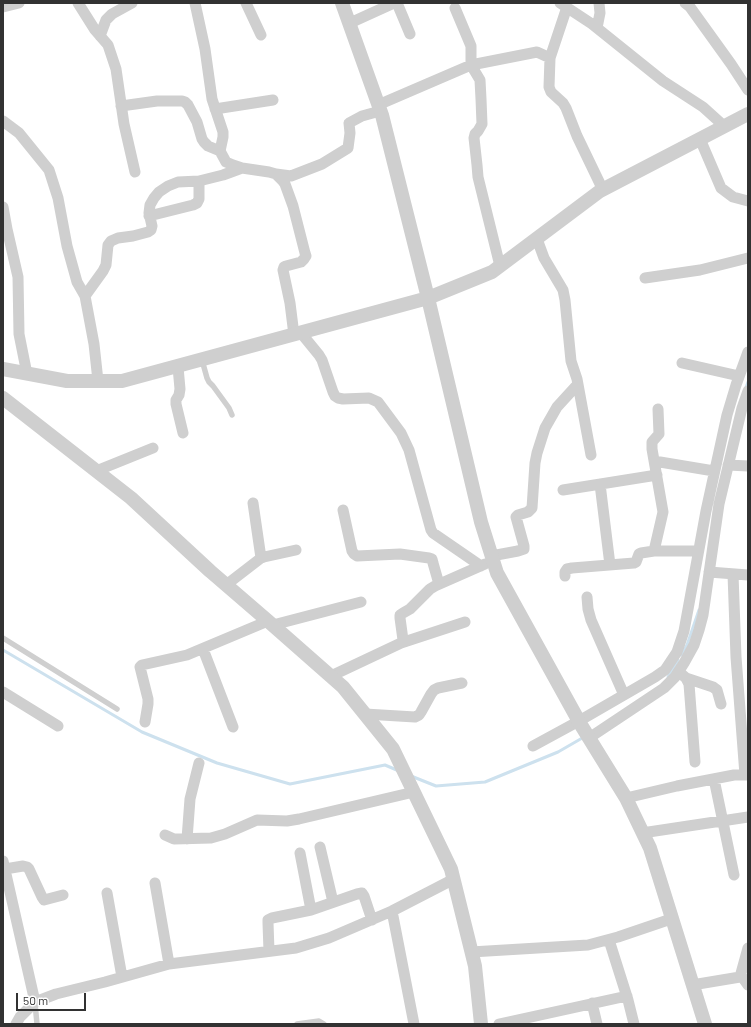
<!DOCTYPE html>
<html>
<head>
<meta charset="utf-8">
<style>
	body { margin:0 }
	#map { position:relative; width:751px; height:1027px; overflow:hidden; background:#fff; font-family:Barlow,sans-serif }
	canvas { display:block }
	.frame { position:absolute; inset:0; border:4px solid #323232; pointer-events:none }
	.scale { position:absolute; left:16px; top:993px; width:70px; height:18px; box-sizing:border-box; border:2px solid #323232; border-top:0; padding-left:5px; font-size:12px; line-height:14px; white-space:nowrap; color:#323232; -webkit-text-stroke:3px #fff; paint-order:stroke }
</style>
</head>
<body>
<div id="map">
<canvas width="751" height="1027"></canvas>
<div class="frame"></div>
<div class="scale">50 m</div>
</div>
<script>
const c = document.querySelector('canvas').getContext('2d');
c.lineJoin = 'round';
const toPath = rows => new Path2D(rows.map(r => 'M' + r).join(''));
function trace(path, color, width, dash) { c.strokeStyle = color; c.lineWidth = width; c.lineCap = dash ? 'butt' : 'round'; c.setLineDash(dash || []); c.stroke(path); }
trace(toPath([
	[745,390,748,382],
	[3,650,142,732,217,763,290,784,385,765,399,771],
	[681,655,687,645,699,610],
	[668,677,678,660],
	[411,776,436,786,485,782,558,752,584,737]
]), '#cde1ee', 3);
trace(toPath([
	[202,360,207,378,209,382,213,386,229,408,232,415],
	[3,638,117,709],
	[35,1003,37,1024],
	[297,1024,319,1021,324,1024]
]), '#cfcfcf', 5.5);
trace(toPath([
	[78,3,95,30,108,45,116,69,124,124,135,172],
	[195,3,205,49,212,99,223,132,223,137,220,151],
	[246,3,261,35],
	[397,3,410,34],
	[560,3,592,24,663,81,703,107,724,126],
	[685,3,690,7,731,64,748,90],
	[3,7,19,3],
	[567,7,550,58,549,87,551,92,563,103,566,108,577,136,603,190],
	[455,8,471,46,471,65,480,80,481,99,482,124,478,131,475,134,474,138,477,165,478,177,500,266],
	[350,23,394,3],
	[597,28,600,13,599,3],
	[100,36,106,20,112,14,132,3],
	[378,105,471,65,537,52,550,58],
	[121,106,157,101,182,101,185,102,188,105,197,122,202,139,204,142,208,146,220,151,226,162,233,165,242,168,269,172,276,174,282,180,285,184,293,206,305,253,306,256,304,259,301,262,286,266,284,267,283,270,290,303,294,335],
	[215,109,273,100],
	[3,121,19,133,49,170,58,198,67,246,77,282,85,296,94,344,98,381],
	[700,139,721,188,733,197,748,201],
	[276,174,291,176,322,164,348,148,350,133,349,123,362,116,380,111],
	[3,207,7,229,18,277,19,334,27,374],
	[149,216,193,205,197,203,199,199,199,181],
	[537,239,544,258,563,290,565,300,571,361,577,379,591,455],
	[645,278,700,270,748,258],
	[85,296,103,271,106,265,108,245,111,241,118,238,133,236,148,232,151,230,152,226,149,213,150,205,154,198,159,192,168,186,178,182,199,181,223,175,242,168],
	[301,333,319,355,322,360,333,392,335,396,338,398,343,399,369,398,378,402,401,433,409,450,431,530,433,533,481,566],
	[682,363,739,376],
	[178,367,180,389,179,395,176,400,176,404,183,433],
	[654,461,714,471],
	[728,465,748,466],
	[96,471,153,448],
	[600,484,610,565],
	[563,490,657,475],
	[253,503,261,558],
	[343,510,352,551,354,554,357,556,400,554,429,558,432,559,433,563,439,584],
	[654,551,663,512,652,449,652,442,659,434,658,409],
	[491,556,518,551,524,549,524,546,516,517,518,515,528,512,532,508,535,463,537,453,545,428,557,407,578,384],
	[709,572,748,575],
	[733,574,736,657,745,775],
	[565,576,565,572,567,569,572,568,634,563,636,562,639,554,641,553,654,551,698,551],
	[226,585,261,558,264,557,296,550],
	[587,597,588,609,591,620,624,695],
	[273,625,361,602],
	[401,643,465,622],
	[203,649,233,727],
	[679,672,686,678,689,684,695,762],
	[331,676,401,643,403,640,400,618,400,615,403,613,410,609,430,589,435,586,485,564],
	[686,678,713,687,717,690,721,704],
	[3,692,58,726],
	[365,714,415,717,419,715,421,712,431,694,434,690,438,688,462,683],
	[145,722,148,704,148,699,140,667,142,665,187,655,268,621],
	[589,738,664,688,675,677,684,663,694,645,699,630,703,615,719,504,742,408,748,391],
	[533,746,579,721,655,677,665,670,677,652,684,631,706,511,727,415,736,385,748,352],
	[714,779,734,875],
	[626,798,677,786,734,775,748,775],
	[642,833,748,817],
	[165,835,174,839,211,838,225,834,257,820,287,821,299,819,414,792],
	[187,839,190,799,199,763],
	[320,847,333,902],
	[300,853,311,910],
	[3,861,35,1002],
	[5,869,23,866,27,867,29,869,42,897,44,900,63,895],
	[155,883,169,964],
	[107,893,122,977],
	[392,911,414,1024],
	[609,940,628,1000,634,1024],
	[269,951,268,923,268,920,272,918,311,910,357,894,362,893,364,896,372,920],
	[471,952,588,945,618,937,671,919],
	[740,977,748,948],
	[692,985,740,977,743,978,748,985],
	[592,1003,597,1024],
	[16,1024,20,1017,35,1002,56,994,105,982,169,964,296,948,329,938,392,911,454,879],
	[499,1024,627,996]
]), '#cfcfcf', 11);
trace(toPath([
	[342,3,382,115,428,298,481,522,497,573,581,725,626,798,650,848,705,1024],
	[3,369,67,381,122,381,428,298,492,272,600,191,748,114],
	[3,398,131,498,210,571,268,621,343,687,393,749,451,869,475,966,481,1024]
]), '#cfcfcf', 14);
</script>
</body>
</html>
